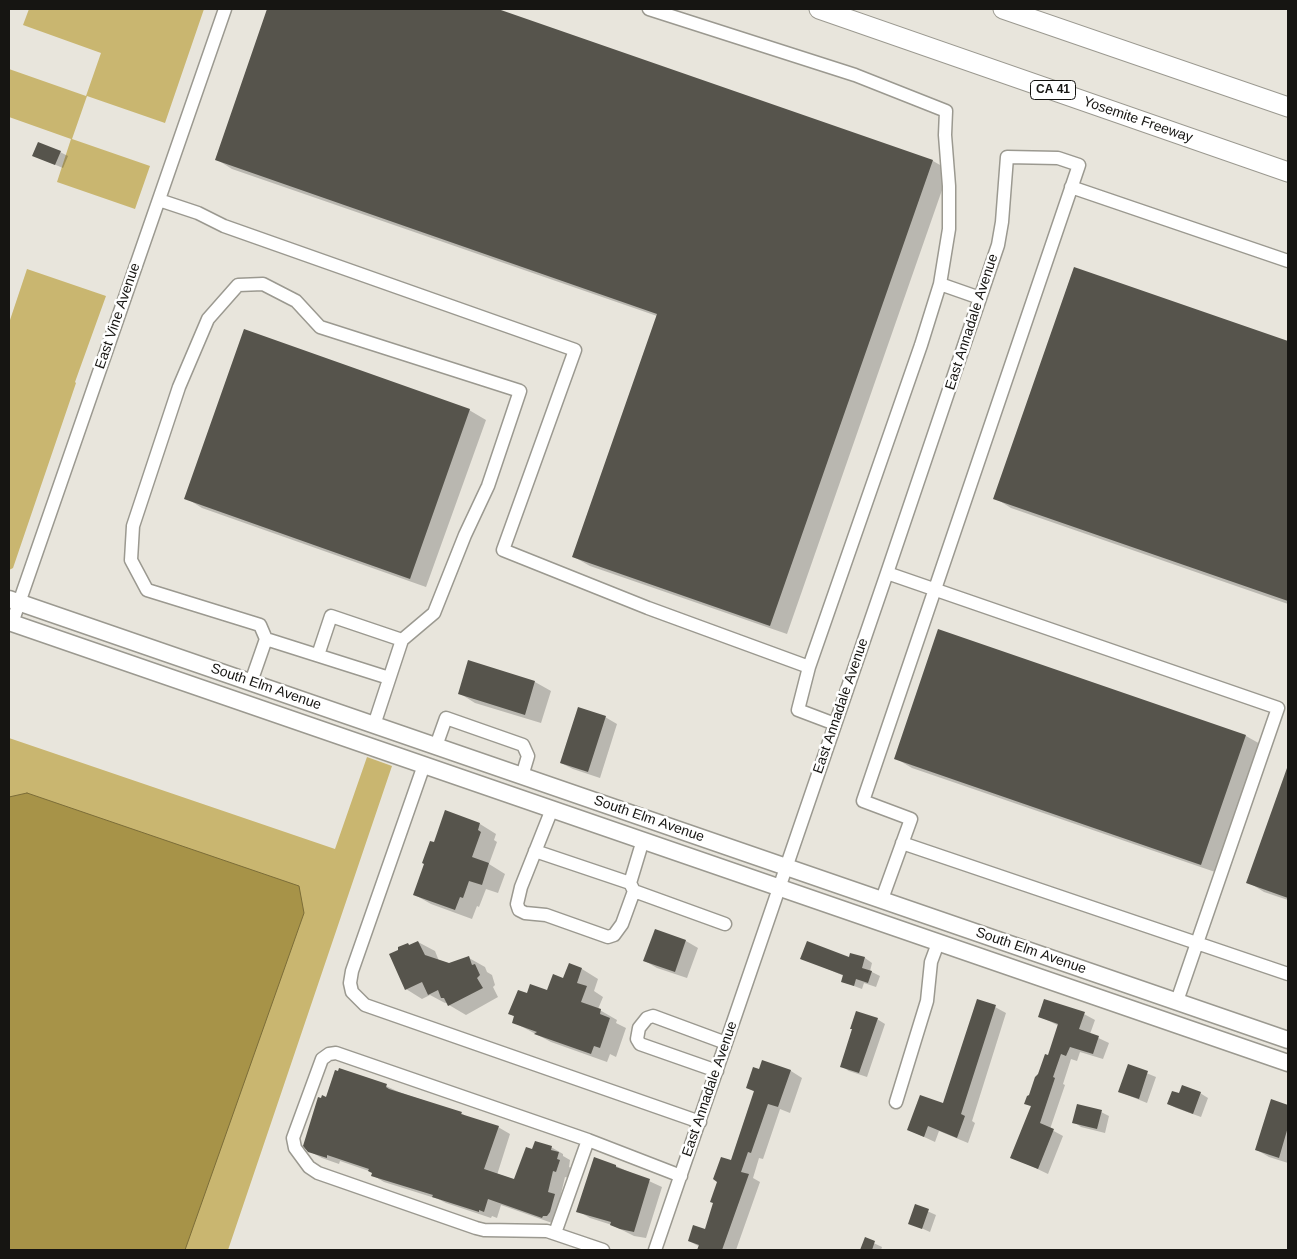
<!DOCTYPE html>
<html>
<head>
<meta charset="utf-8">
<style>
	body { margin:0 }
	#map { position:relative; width:1297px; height:1259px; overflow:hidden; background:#e8e5dc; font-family:Helvetica,sans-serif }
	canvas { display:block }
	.frame { position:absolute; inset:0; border:10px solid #161512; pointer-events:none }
</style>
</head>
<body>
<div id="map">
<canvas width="1297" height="1259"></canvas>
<div class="frame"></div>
</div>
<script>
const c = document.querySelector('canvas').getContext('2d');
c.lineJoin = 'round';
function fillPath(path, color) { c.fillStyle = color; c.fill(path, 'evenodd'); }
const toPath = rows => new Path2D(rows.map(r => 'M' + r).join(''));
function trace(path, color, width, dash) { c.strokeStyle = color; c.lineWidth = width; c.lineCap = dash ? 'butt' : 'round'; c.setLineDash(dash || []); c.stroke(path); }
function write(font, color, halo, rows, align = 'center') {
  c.font = font + ' Helvetica,sans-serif'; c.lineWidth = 5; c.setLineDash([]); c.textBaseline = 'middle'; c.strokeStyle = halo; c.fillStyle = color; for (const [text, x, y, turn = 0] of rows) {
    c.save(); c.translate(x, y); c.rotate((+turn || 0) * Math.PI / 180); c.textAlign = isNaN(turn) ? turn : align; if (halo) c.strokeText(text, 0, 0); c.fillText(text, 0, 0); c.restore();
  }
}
fillPath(toPath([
	[29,9,204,9,165,123,87,96,72,139,150,166,135,209,57,182,71,139,9,117,9,69,86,96,101,53,23,25],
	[27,269,106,296,75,382,76,383,13,568,9,570,9,323],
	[9,738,335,849,367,757,392,766,228,1250,9,1250]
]), '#c9b670');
const water = toPath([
	[27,793,299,886,304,913,185,1250,9,1250,9,797,27,793]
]);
fillPath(water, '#a79348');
trace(water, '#7c6d38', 1);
fillPath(toPath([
	[269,9,494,9,933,161,949,170,787,634,590,566,574,557,657,316,232,169,216,159],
	[60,152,68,156,63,168,34,156],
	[1074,268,1288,342,1288,604,1011,508,995,498],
	[469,410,486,420,426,587,202,508,186,498],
	[535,682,551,691,541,723,475,703,459,693],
	[605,717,617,724,600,778,573,769,561,763],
	[1246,736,1262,745,1218,873,912,768,895,758],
	[1288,768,1288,900,1264,892,1248,882],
	[480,824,496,834,494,840,497,842,489,864,505,874,498,893,486,889,479,907,477,906,472,919,431,904,415,895,435,844],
	[655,930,686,941,698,948,687,978,657,968,645,961],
	[418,942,435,951,439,961,449,965,469,958,485,967,487,972,492,975,495,985,493,987,498,997,466,1015,449,1005,448,1002,445,1003,430,995,422,999,406,989,408,944,410,946],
	[802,958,865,958,872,963,870,971,880,976,876,987,864,983,862,989,843,982,844,976],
	[569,965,582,969,598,979,594,991,603,997,598,1009,617,1020,616,1023,626,1028,616,1057,610,1054,607,1062,551,1042,513,1022,515,1017,510,1014,527,995,547,992,564,979],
	[995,1007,1006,1013,972,1121,975,1123,968,1143,939,1131,935,1142,909,1130,944,1105],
	[1084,1014,1095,1020,1090,1034,1109,1043,1103,1059,1080,1052,1077,1061,1071,1059,1063,1084,1065,1085,1050,1129,1063,1136,1048,1174,1012,1157,1032,1107,1026,1104,1048,1057,1059,1026,1039,1016],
	[877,1019,885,1024,867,1077,849,1071,841,1066],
	[1129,1066,1156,1077,1147,1103,1120,1092],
	[340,1070,386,1086,399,1092,461,1113,469,1118,498,1127,510,1134,497,1175,515,1181,533,1151,551,1147,563,1154,563,1156,570,1160,569,1167,571,1168,569,1178,565,1177,560,1198,567,1202,555,1224,501,1205,497,1218,492,1216,491,1218,446,1203,438,1199,384,1182,372,1175,373,1173,369,1171,340,1161,339,1164,322,1158,309,1151,326,1098],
	[760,1070,791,1071,802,1078,790,1113,780,1109,763,1159,759,1158,753,1178,760,1182,736,1250,698,1250,700,1247,689,1241,705,1231,732,1162,755,1092,747,1088],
	[1200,1093,1208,1098,1201,1117,1176,1108,1168,1104,1180,1095],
	[1272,1101,1288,1106,1288,1163,1269,1157,1257,1150],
	[1101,1112,1109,1116,1105,1133,1081,1127,1074,1122],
	[616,1166,662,1187,646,1238,634,1236,612,1225,590,1218,578,1211],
	[916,1206,936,1215,930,1232,910,1223],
	[865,1239,882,1247,881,1250,861,1250]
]), '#0003');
fillPath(toPath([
	[267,9,498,9,933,160,770,626,572,557,657,314,215,160],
	[38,142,61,151,55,165,32,156],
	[1074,267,1288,341,1288,601,993,499],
	[244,329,470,409,410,579,184,499],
	[938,629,1246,735,1201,865,894,759],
	[468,660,535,681,525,715,458,694],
	[578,707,606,716,588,772,560,763],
	[1287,768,1288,769,1288,898,1246,883],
	[445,810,480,823,478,830,481,832,472,857,489,863,482,885,469,881,463,898,460,897,455,910,413,895,424,864,422,863,430,841,434,842],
	[655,929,686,940,675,972,643,961],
	[418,941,425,955,449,963,469,956,472,965,475,964,480,975,477,978,483,988,448,1006,444,998,441,998,438,990,428,995,422,982,405,990,389,954,398,950,398,947,408,943,409,945],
	[807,941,849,957,850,953,865,957,862,968,872,971,868,983,856,979,854,986,841,982,843,975,800,959],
	[569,963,582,968,577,983,587,986,581,1002,601,1009,600,1014,610,1018,600,1048,594,1046,591,1054,534,1034,537,1032,512,1023,514,1016,508,1014,518,990,527,993,530,984,547,990,553,974,563,978],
	[977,999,996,1005,961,1114,965,1116,957,1138,928,1126,924,1137,907,1130,920,1095,943,1103],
	[1044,999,1085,1012,1079,1029,1099,1036,1093,1054,1070,1047,1066,1056,1061,1054,1053,1077,1055,1078,1040,1123,1054,1129,1038,1169,1010,1158,1031,1106,1024,1104,1027,1096,1029,1095,1035,1077,1038,1074,1045,1054,1048,1055,1058,1024,1038,1017],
	[856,1011,878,1018,859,1073,840,1067,852,1029,850,1029],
	[762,1060,791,1070,778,1107,768,1104,751,1153,748,1152,741,1172,749,1174,722,1250,697,1250,699,1245,688,1241,693,1225,705,1229,713,1203,710,1202,717,1182,713,1179,721,1157,731,1160,754,1091,746,1088,753,1067,759,1069],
	[1128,1064,1148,1071,1139,1099,1118,1092],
	[339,1068,387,1084,386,1087,389,1089,462,1112,461,1114,499,1126,484,1169,514,1179,526,1147,532,1149,535,1141,552,1146,551,1150,559,1152,557,1159,560,1160,556,1172,553,1171,548,1192,555,1194,550,1212,547,1216,543,1216,542,1218,488,1199,484,1212,479,1210,479,1212,432,1197,433,1195,371,1176,372,1173,368,1171,369,1169,327,1155,327,1158,308,1152,303,1146,318,1097,321,1098,322,1095,326,1097,335,1070,338,1071],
	[1182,1085,1201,1092,1193,1114,1167,1104,1172,1091,1179,1093],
	[1271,1099,1288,1105,1288,1127,1279,1158,1255,1150],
	[1077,1104,1102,1110,1097,1129,1072,1123],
	[594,1157,616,1165,616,1167,650,1179,634,1232,620,1229,610,1225,611,1222,576,1212],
	[915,1204,929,1209,922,1229,908,1224],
	[865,1237,875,1241,872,1250,860,1250]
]), '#56544c');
const minor = toPath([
	[649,9,855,75,946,111,945,135,949,186,949,229,940,284,980,298],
	[1071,187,1288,261],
	[159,200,198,213,224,226,575,350,503,550,648,608,809,667,921,345,940,284],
	[887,573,1278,708,1177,1001],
	[12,623,225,9],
	[318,655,331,616,402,640],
	[809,667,798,710,835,724],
	[251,682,266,639],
	[374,725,402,640,434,613,465,535,488,486,520,391,320,327,296,301,263,284,238,285,208,319,179,387,133,526,131,560,147,590,260,625,266,639,389,678],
	[436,746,446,718,523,745,528,756,522,776],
	[424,765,352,971,350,983,352,992,365,1005,700,1122],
	[552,809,521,887,517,904,519,910,525,913,546,915,608,937,614,935,622,924,634,891,630,883,643,840],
	[902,843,1288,974],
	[535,851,630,883],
	[634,891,725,924],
	[717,1071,640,1044,637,1039,639,1028,647,1018,653,1016,726,1043],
	[896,1102,927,1001,931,962,938,943],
	[555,1233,588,1140],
	[603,1250,547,1231,484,1230,476,1228,318,1173,309,1167,295,1148,293,1138,322,1059,329,1054,336,1053,588,1140,681,1176],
	[655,1250,887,573,998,245,1002,222,1007,157,1058,158,1079,165,863,801,911,819,882,899]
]);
const major = toPath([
	[9,599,1288,1040],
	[9,622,1288,1063]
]);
const highway = toPath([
	[819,9,1288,172],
	[1003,9,1288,107]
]);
trace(minor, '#9b9990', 15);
trace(major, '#9b9990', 19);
trace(highway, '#9b9990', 21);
trace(minor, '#fff', 12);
trace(major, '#fff', 16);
trace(highway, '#fff', 19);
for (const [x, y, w] of [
	[1053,90,45]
]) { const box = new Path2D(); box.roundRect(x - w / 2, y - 9.5, w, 19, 4); c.fillStyle = '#fff'; c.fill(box); trace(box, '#161512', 1); }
write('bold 12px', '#161512', null, [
	["CA 41",1053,90]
]);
write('14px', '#161512', '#fff', [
	["Yosemite Freeway",1138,120,19],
	["East Vine Avenue",118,316,-71],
	["East Annadale Avenue",972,322,-72],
	["South Elm Avenue",266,687,19],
	["East Annadale Avenue",841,706,-71],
	["South Elm Avenue",649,819,19],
	["South Elm Avenue",1031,951,19],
	["East Annadale Avenue",710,1089,-71]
]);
</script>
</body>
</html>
